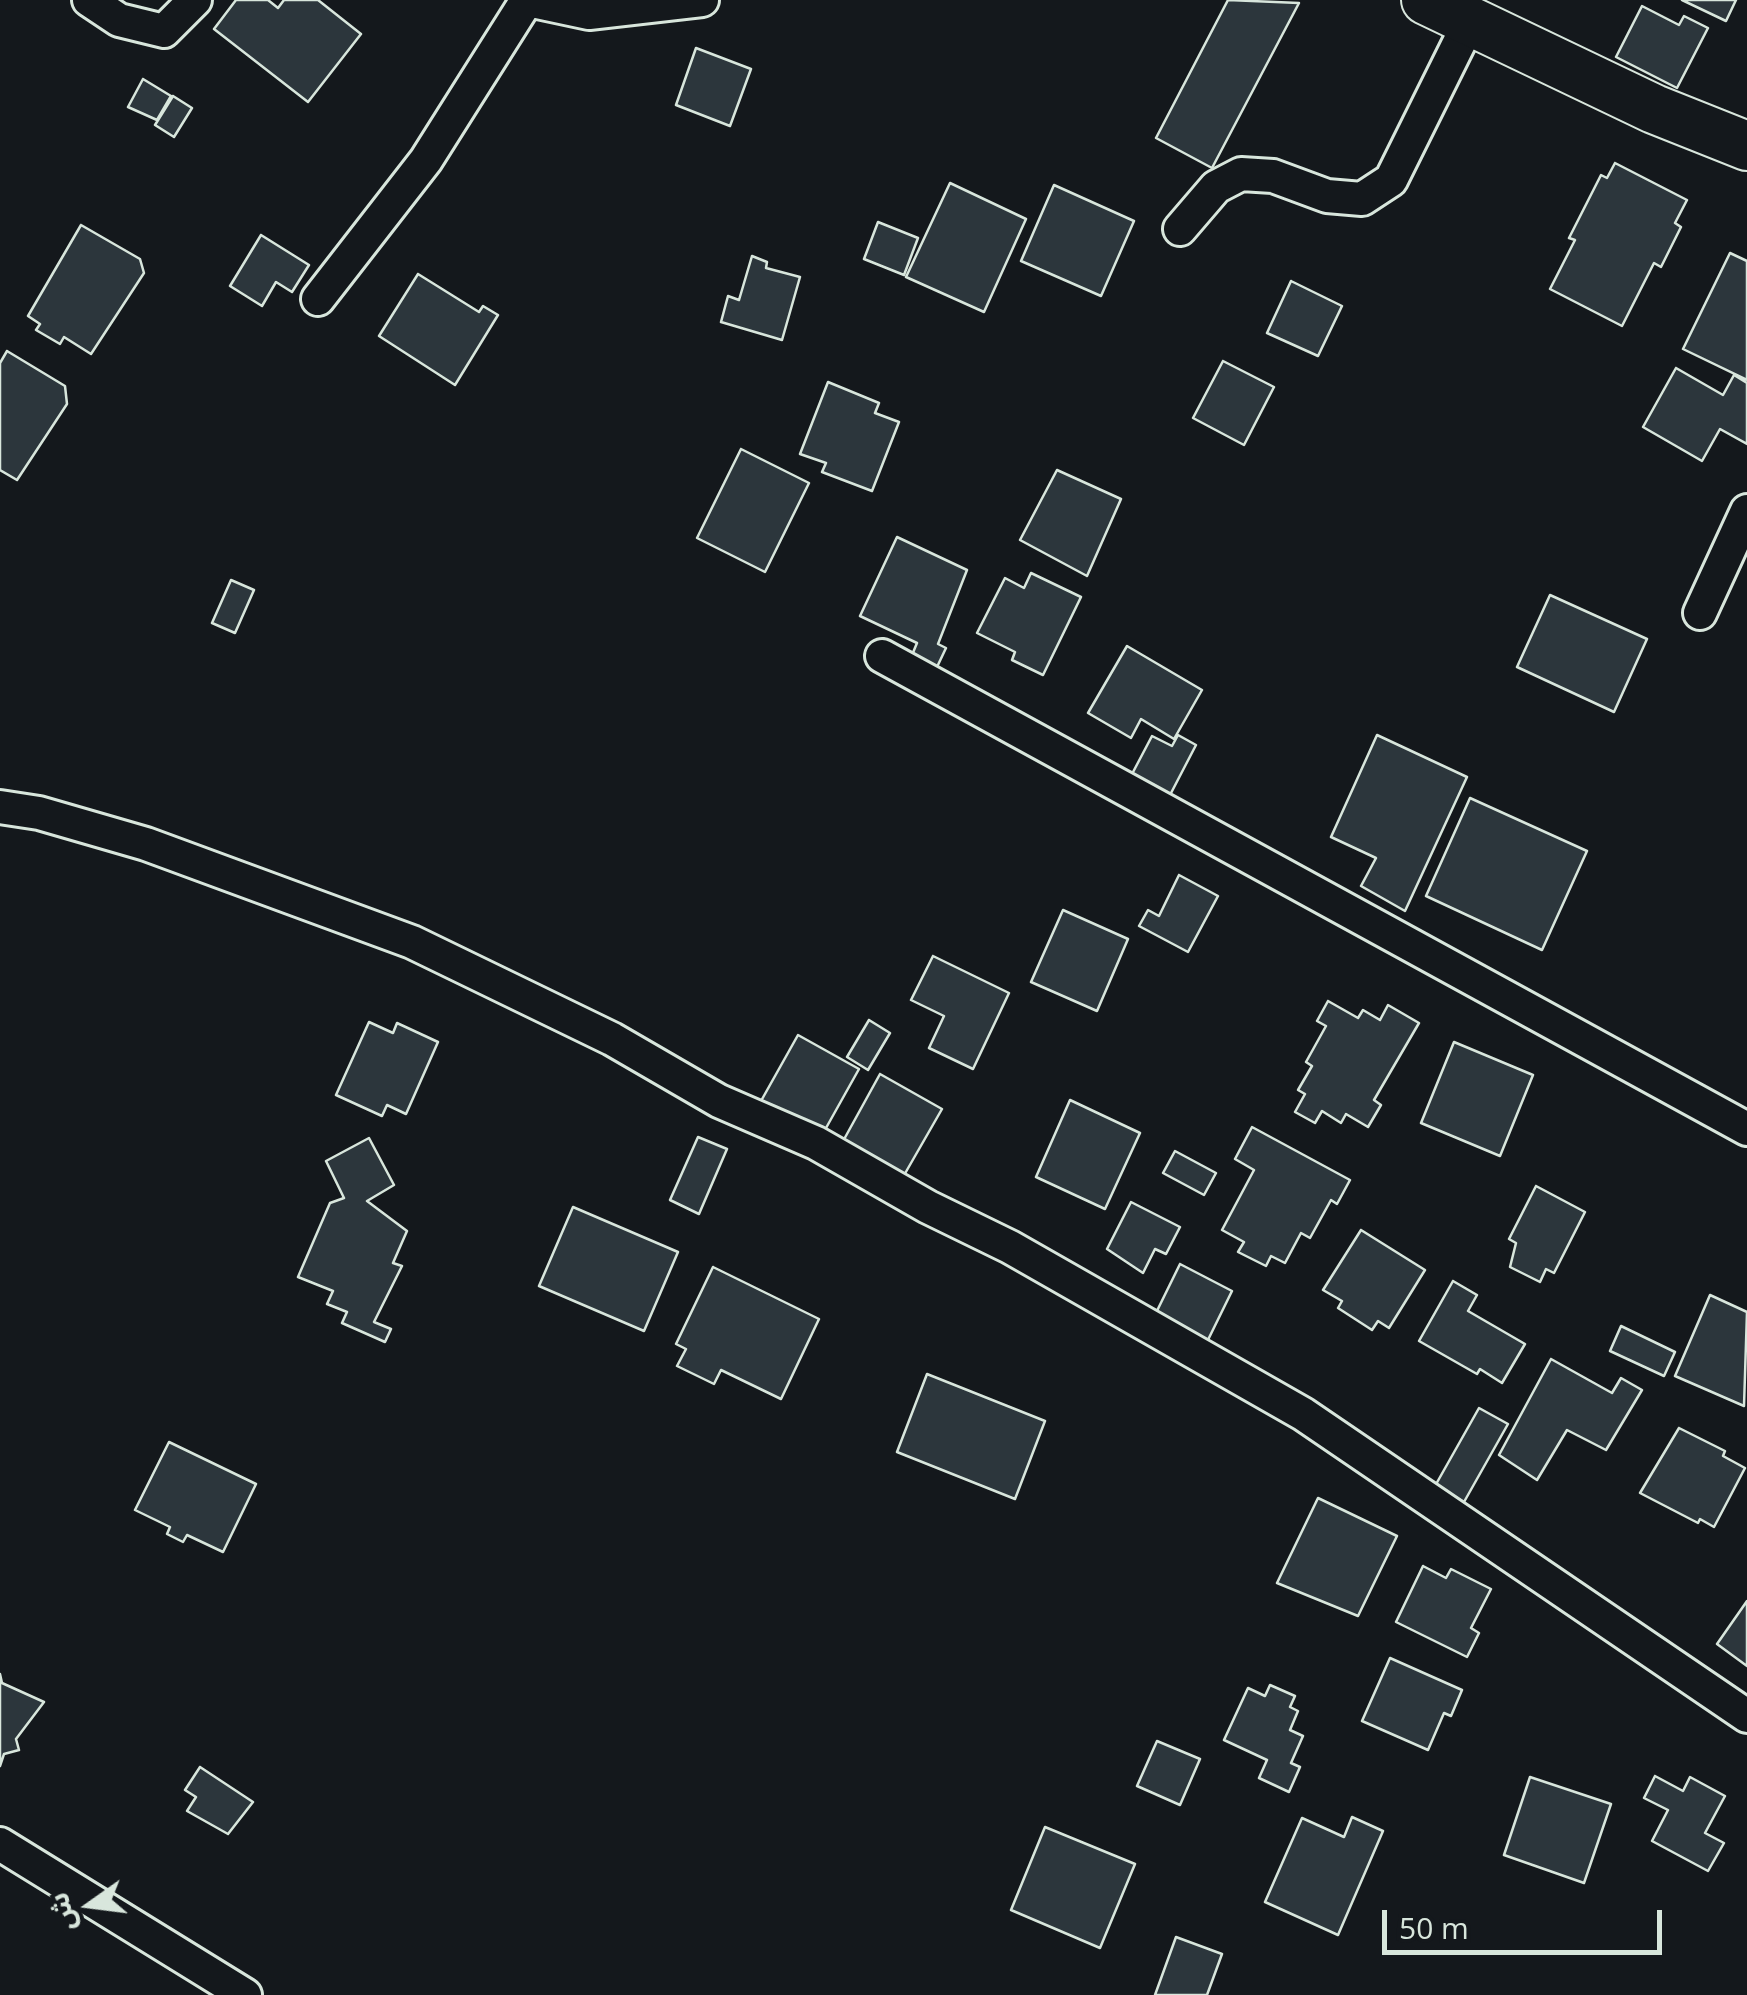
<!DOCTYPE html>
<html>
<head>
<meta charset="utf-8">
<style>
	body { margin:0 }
	#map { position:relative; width:1747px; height:1995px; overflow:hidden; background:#14181c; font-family:"Open Sans","Noto Sans Arabic",sans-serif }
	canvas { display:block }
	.north { position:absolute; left:40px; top:1855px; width:100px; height:100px; -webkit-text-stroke:8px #14181c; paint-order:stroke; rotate:256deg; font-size:28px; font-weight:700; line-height:40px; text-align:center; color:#d8e6dc }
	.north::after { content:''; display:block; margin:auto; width:35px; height:45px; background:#d8e6dc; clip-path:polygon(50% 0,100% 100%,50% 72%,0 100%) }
	.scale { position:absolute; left:1382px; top:1910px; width:280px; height:45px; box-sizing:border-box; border:5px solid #d8e6dc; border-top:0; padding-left:12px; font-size:30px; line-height:35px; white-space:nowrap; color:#d8e6dc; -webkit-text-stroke:8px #14181c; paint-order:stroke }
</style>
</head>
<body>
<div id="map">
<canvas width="1747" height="1995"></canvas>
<div class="north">ش</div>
<div class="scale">50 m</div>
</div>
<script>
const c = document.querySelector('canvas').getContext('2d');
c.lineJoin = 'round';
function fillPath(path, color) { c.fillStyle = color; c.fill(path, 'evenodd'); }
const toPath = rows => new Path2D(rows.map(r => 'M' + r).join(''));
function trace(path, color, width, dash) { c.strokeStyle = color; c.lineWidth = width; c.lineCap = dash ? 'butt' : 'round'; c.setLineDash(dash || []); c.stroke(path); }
const building = toPath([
	[236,0,268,0,278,8,284,0,318,0,361,34,308,102,214,29,236,0],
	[1228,0,1299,3,1212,168,1156,138,1228,0],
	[1682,0,1736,0,1726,21,1682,0],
	[1642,6,1679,25,1684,16,1708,28,1677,88,1616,57,1642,6],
	[696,48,751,69,730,126,676,105,696,48],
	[143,79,171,96,157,120,128,107,143,79],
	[173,96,192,108,174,137,155,125,173,96],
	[1615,163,1687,200,1675,223,1681,227,1661,267,1654,263,1622,326,1550,289,1575,240,1569,238,1601,175,1607,178,1615,163],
	[950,183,1026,219,984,312,906,277,950,183],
	[1054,185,1134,221,1101,296,1021,261,1054,185],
	[878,222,918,238,904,275,864,259,878,222],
	[81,225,140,259,144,273,91,354,64,337,60,344,36,330,40,324,28,316,81,225],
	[261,235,309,265,292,292,276,282,262,306,230,286,261,235],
	[1730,253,1747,261,1747,380,1683,349,1730,253],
	[752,256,767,262,766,268,800,277,782,340,721,322,728,296,739,300,752,256],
	[418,274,479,312,483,306,498,315,455,385,379,336,418,274],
	[1291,281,1342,306,1318,356,1267,333,1291,281],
	[7,351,65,386,67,404,17,480,0,470,0,363,7,351],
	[1223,361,1274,387,1244,445,1193,418,1223,361],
	[1676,368,1723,395,1734,375,1747,383,1747,444,1720,429,1702,461,1643,427,1676,368],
	[828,382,879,403,875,413,899,422,872,491,822,472,826,463,800,454,828,382],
	[741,449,809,483,765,572,697,538,741,449],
	[1057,470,1121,499,1087,576,1020,540,1057,470],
	[897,537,967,570,938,644,946,648,937,667,912,655,917,643,860,616,897,537],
	[1031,573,1081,597,1043,675,1012,660,1015,652,977,633,1005,578,1024,588,1031,573],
	[231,580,254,590,235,633,212,623,231,580],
	[1550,595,1647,639,1614,712,1517,667,1550,595],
	[1127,646,1202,690,1174,739,1141,719,1131,738,1088,713,1127,646],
	[1178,735,1196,745,1170,795,1132,774,1152,736,1172,746,1178,735],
	[1377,735,1467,777,1405,911,1361,886,1376,858,1331,837,1377,735],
	[1470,798,1587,851,1542,950,1426,896,1470,798],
	[1179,875,1218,896,1188,952,1139,926,1148,910,1159,916,1179,875],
	[1063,910,1128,939,1097,1011,1031,982,1063,910],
	[933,956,1009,993,973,1069,929,1048,944,1016,911,1000,933,956],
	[1328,1001,1358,1018,1363,1010,1380,1020,1388,1005,1419,1023,1374,1100,1381,1105,1368,1127,1346,1114,1341,1123,1322,1111,1315,1123,1295,1112,1305,1094,1298,1090,1312,1066,1306,1062,1326,1026,1317,1021,1328,1001],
	[869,1020,890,1033,868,1070,847,1057,869,1020],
	[369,1022,393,1033,397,1023,438,1042,406,1114,387,1105,382,1116,336,1095,369,1022],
	[798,1035,859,1069,821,1137,761,1101,798,1035],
	[1454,1042,1533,1075,1500,1156,1421,1123,1454,1042],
	[880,1074,942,1109,903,1177,842,1143,880,1074],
	[1070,1100,1140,1133,1105,1209,1036,1177,1070,1100],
	[1252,1127,1350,1180,1337,1204,1331,1200,1310,1238,1301,1233,1285,1263,1271,1256,1266,1266,1238,1252,1244,1242,1222,1230,1254,1170,1235,1159,1252,1127],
	[698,1137,727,1149,699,1214,670,1200,698,1137],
	[369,1138,394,1185,367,1201,407,1231,393,1263,402,1266,374,1322,391,1329,385,1342,342,1323,347,1312,327,1304,333,1291,298,1277,330,1203,344,1198,326,1161,369,1138],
	[1175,1151,1216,1173,1204,1195,1163,1173,1175,1151],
	[1536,1186,1585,1212,1554,1273,1546,1269,1540,1282,1510,1267,1516,1243,1509,1239,1536,1186],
	[1131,1202,1180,1227,1166,1254,1155,1249,1143,1273,1107,1249,1131,1202],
	[573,1207,678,1252,644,1331,539,1286,573,1207],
	[1361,1230,1425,1270,1389,1328,1378,1321,1372,1330,1338,1308,1342,1301,1323,1290,1361,1230],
	[1180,1264,1232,1291,1204,1348,1152,1321,1180,1264],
	[713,1267,819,1319,781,1399,721,1370,714,1384,677,1366,686,1349,676,1344,713,1267],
	[1453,1281,1477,1295,1468,1311,1525,1344,1502,1383,1480,1369,1477,1374,1419,1341,1453,1281],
	[1710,1295,1747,1312,1744,1406,1675,1376,1710,1295],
	[1621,1326,1675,1352,1664,1376,1610,1351,1621,1326],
	[1551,1359,1612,1393,1621,1378,1642,1390,1606,1450,1567,1430,1537,1480,1499,1455,1551,1359],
	[927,1374,1045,1421,1015,1499,897,1452,927,1374],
	[1479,1408,1508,1424,1464,1502,1435,1486,1479,1408],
	[1679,1428,1725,1451,1723,1456,1745,1468,1714,1527,1700,1519,1698,1523,1640,1493,1679,1428],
	[169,1442,256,1484,223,1552,187,1535,183,1542,167,1534,170,1527,135,1510,169,1442],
	[1318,1498,1397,1536,1358,1616,1277,1583,1318,1498],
	[1423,1566,1446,1578,1451,1569,1491,1589,1471,1628,1479,1633,1467,1657,1396,1622,1423,1566],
	[1747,1601,1747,1666,1717,1644,1747,1601],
	[1390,1658,1462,1690,1451,1716,1444,1713,1428,1750,1362,1721,1390,1658],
	[0,1674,2,1683,44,1702,16,1739,19,1750,4,1754,0,1766,0,1674],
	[1270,1685,1295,1696,1290,1707,1298,1711,1290,1730,1303,1736,1291,1763,1300,1767,1289,1792,1259,1778,1267,1760,1224,1740,1248,1688,1265,1696,1270,1685],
	[1157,1741,1200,1759,1180,1805,1137,1786,1157,1741],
	[200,1767,253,1802,228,1834,187,1811,196,1797,185,1790,200,1767],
	[1655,1776,1683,1791,1690,1777,1725,1796,1705,1833,1724,1843,1708,1871,1652,1841,1668,1810,1644,1798,1655,1776],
	[1530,1777,1611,1804,1584,1883,1504,1855,1530,1777],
	[1352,1817,1383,1831,1338,1935,1265,1902,1302,1818,1344,1837,1352,1817],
	[1045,1827,1135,1864,1100,1948,1011,1910,1045,1827],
	[1176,1937,1222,1954,1207,1995,1155,1995,1176,1937]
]);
fillPath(building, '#2c363c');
trace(building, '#d8e6dc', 2.5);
const street = toPath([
	[89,0,119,20,164,31,195,0],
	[528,0,589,13,702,0],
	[1180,229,1216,187,1241,174,1273,176,1327,196,1362,199,1391,180,1470,21],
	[318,299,426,160,527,0],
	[1700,613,1747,511],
	[882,656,1747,1129],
	[0,807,39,813,146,844,412,942,612,1039,719,1101,816,1143,928,1207,1010,1247,1303,1414,1747,1716],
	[0,1844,245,1995]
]);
const secondary = toPath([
	[1426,0,1654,109,1747,146]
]);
trace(street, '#d8e6dc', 38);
trace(secondary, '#d8e6dc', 52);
trace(street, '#14181c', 32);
trace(secondary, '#14181c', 48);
</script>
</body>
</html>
